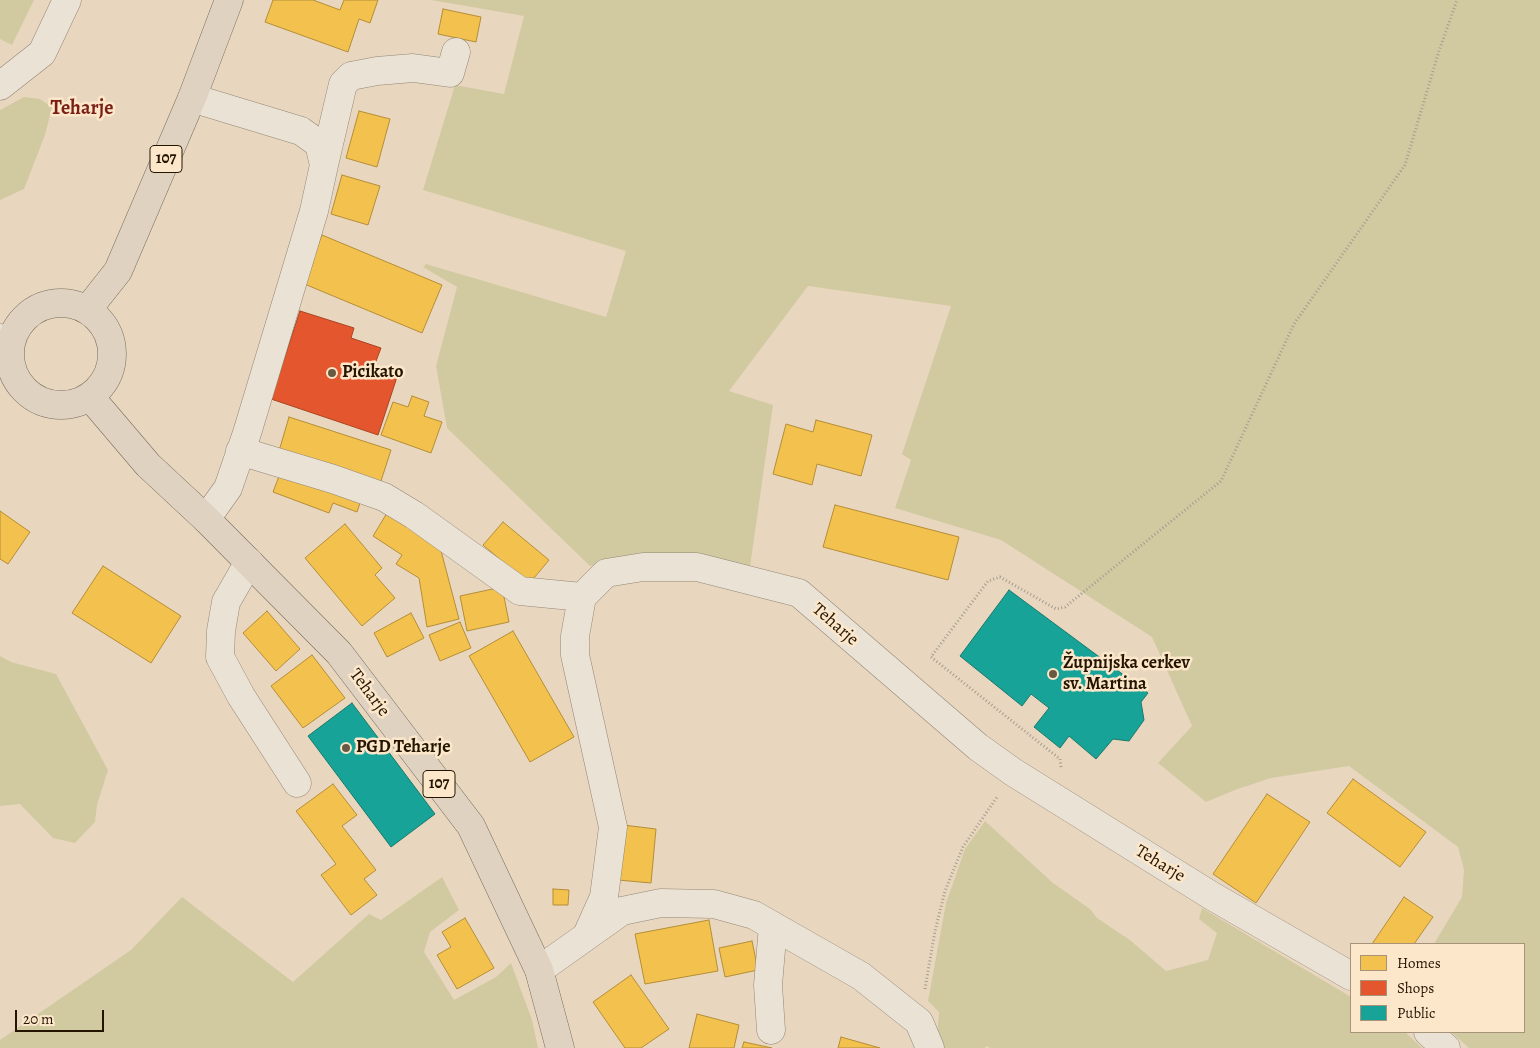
<!DOCTYPE html>
<html>
<head>
<meta charset="utf-8">
<style>
	body { margin:0 }
	#map { position:relative; width:1540px; height:1048px; overflow:hidden; background:#e8d7be; font-family:Alegreya,serif }
	canvas { display:block }
	.legend { position:absolute; left:1350px; top:943px; width:175px; height:90px; box-sizing:border-box; background:#fce7ca; border:1px solid #a69379; margin:0; padding:6px 9px; list-style:none; font-size:15px; color:#241400 }
	.legend li { display:flex; align-items:center; gap:10px; height:25px }
	.legend b { width:25px; border:1px solid #a69379 }
	.scale { position:absolute; left:15px; top:1010px; width:89px; height:22px; box-sizing:border-box; border:2px solid #241400; border-top:0; padding-left:6px; font-size:15px; line-height:18px; white-space:nowrap; color:#241400; -webkit-text-stroke:4px #fce7ca; paint-order:stroke }
</style>
</head>
<body>
<div id="map">
<canvas width="1540" height="1048"></canvas>
<ul class="legend">
<li><b style="height:14px;background:#f2c14e"></b>Homes</li>
<li><b style="height:14px;background:#e4572e"></b>Shops</li>
<li><b style="height:14px;background:#17a398"></b>Public</li>
</ul>
<div class="scale">20 m</div>
</div>
<script>
const c = document.querySelector('canvas').getContext('2d');
c.lineJoin = 'round';
function fillPath(path, color) { c.fillStyle = color; c.fill(path, 'evenodd'); }
const toPath = rows => new Path2D(rows.map(r => 'M' + r).join(''));
function trace(path, color, width, dash) { c.strokeStyle = color; c.lineWidth = width; c.lineCap = dash ? 'butt' : 'round'; c.setLineDash(dash || []); c.stroke(path); }
function write(font, color, halo, rows, align = 'center') {
  c.font = font + ' Alegreya,serif'; c.lineWidth = 5; c.setLineDash([]); c.textBaseline = 'middle'; c.strokeStyle = halo; c.fillStyle = color; for (const [text, x, y, turn = 0] of rows) {
    c.save(); c.translate(x, y); c.rotate((+turn || 0) * Math.PI / 180); c.textAlign = isNaN(turn) ? turn : align; if (halo) c.strokeText(text, 0, 0); c.fillText(text, 0, 0); c.restore();
  }
}
fillPath(toPath([
	[0,0,34,0,12,45,0,39],
	[431,0,1540,0,1540,1048,1469,1048,1451,1032,1524,1032,1524,944,1434,944,1462,897,1464,870,1458,847,1349,766,1271,778,1235,790,1206,802,1158,763,1192,726,1152,637,1001,540,895,508,911,460,902,454,951,306,808,286,729,391,773,405,750,567,612,559,590,566,447,428,436,366,457,287,423,267,426,264,606,317,626,251,423,190,455,85,504,94,524,16],
	[24,97,40,99,52,107,45,135,24,189,0,200,0,110],
	[0,656,11,662,56,674,108,770,97,805,95,822,75,843,53,838,20,804,0,806],
	[985,821,1053,883,1090,909,1097,918,1130,940,1166,971,1208,960,1217,933,1199,919,1202,908,1351,997,1351,1032,1405,1032,1422,1048,990,1048,986,1046,985,1048,936,1048,939,1012,928,1001,946,903,965,849],
	[442,877,459,910,430,932,424,952,454,1000,496,977,511,963,532,1020,538,1048,0,1048,0,1040,131,950,182,897,293,982,369,914,381,920]
]), '#d1caa1');
const homes = toPath([
	[273,0,313,0,340,10,344,0,378,0,370,23,359,19,348,52,265,22,273,0],
	[443,9,481,17,476,42,438,34,443,9],
	[359,111,390,119,377,167,346,158,359,111],
	[342,175,380,186,368,225,331,214,342,175],
	[322,235,442,285,422,333,302,283,322,235],
	[412,396,429,402,424,416,442,422,431,453,381,435,393,402,408,407,412,396],
	[289,417,391,450,380,484,279,451,289,417],
	[816,420,872,435,861,476,817,464,812,485,773,474,786,424,813,432,816,420],
	[281,471,361,500,357,512,333,503,329,513,273,492,281,471],
	[835,505,959,537,948,580,823,547,835,505],
	[0,511,30,532,8,564,0,559,0,511],
	[387,513,440,547,459,619,427,627,419,578,396,564,402,555,373,536,387,513],
	[503,522,549,560,529,584,483,545,503,522],
	[345,524,382,568,375,575,395,598,362,626,305,558,345,524],
	[103,566,181,616,151,663,72,613,103,566],
	[502,587,509,622,467,631,460,596,502,587],
	[267,611,300,649,276,671,243,633,267,611],
	[411,613,424,638,387,657,374,633,411,613],
	[460,622,471,648,440,661,429,635,460,622],
	[513,631,574,737,530,762,469,656,513,631],
	[312,655,345,698,303,728,271,686,312,655],
	[1353,779,1426,832,1400,867,1327,813,1353,779],
	[333,784,357,815,342,826,376,870,364,879,377,895,351,915,321,875,336,864,296,811,333,784],
	[1267,794,1310,822,1256,903,1213,874,1267,794],
	[623,825,656,829,651,883,618,880,623,825],
	[553,889,569,890,568,905,553,905,553,889],
	[1404,897,1433,917,1414,944,1372,944,1404,897],
	[465,918,494,968,457,989,437,955,451,947,442,932,465,918],
	[709,920,718,971,645,984,635,934,709,920],
	[752,941,758,970,725,977,719,948,752,941],
	[631,975,669,1029,641,1048,625,1048,593,1002,631,975],
	[697,1014,739,1025,734,1048,689,1048,697,1014],
	[841,1037,880,1048,838,1048,841,1037],
	[744,1042,772,1048,742,1048,744,1042]
]);
fillPath(homes, '#f2c14e');
trace(homes, '#b48d37', 1);
const shops = toPath([
	[300,311,354,328,351,338,381,348,373,369,397,377,378,435,271,399,300,311]
]);
fillPath(shops, '#e4572e');
trace(shops, '#aa4320', 1);
const public = toPath([
	[1009,590,1148,693,1141,702,1144,720,1129,741,1113,739,1096,759,1069,736,1060,748,1034,727,1049,708,1031,694,1022,706,960,656,1009,590],
	[352,703,435,814,391,847,308,736,352,703]
]);
fillPath(public, '#17a398');
trace(public, '#1b786a', 1);
const minor = toPath([
	[0,86,42,53,67,0],
	[192,98,301,131,319,144,324,165,314,211,247,433,228,488,206,519],
	[324,165,343,84,351,76,377,71,413,68,450,73,456,52],
	[0,338,11,340],
	[240,451,333,479,384,497,414,515,520,591,582,597],
	[249,562,226,602,221,631,220,657,241,696,297,783],
	[587,935,604,897,613,827,575,655,575,636,582,597,606,573,643,567,697,567,799,593,978,747,1013,772,1212,896,1351,976],
	[539,970,622,911,661,903,714,904,754,915,861,976,919,1022,930,1048],
	[771,1030,768,985,773,926],
	[1428,1032,1446,1048]
]);
const major = toPath([
	'10 354a51 51 0 1 1 102 0a51 51 0 1 1-102 0Z',
	[88,309,118,271,192,98,229,0],
	[91,398,148,465,206,519,339,653,471,826,539,970,560,1048]
]);
trace(minor, '#928675', 29);
trace(major, '#766b5c', 29);
trace(toPath([
	[1061,767,1060,759,931,657,988,581,1000,577,1056,609,1065,607,1221,481,1294,324,1405,165,1439,51,1457,0],
	[925,989,935,931,945,891,963,847,997,797]
]), '#a39c90', 3, [1, 2.5]);
trace(minor, '#ebe2d6', 28);
trace(major, '#dfd2c1', 28);
for (const [x, y, r, color] of [
	[332,373,5,"#695842"],
	[1053,674,5,"#695842"],
	[346,748,5,"#695842"]
]) { const dot = new Path2D(); dot.arc(x, y, r, 0, 2 * Math.PI); c.fillStyle = color; c.fill(dot); trace(dot, '#fce7ca', 2); }
for (const [x, y, w] of [
	[166,159,32],
	[439,784,32]
]) { const box = new Path2D(); box.roundRect(x - w / 2, y - 13.5, w, 27, 4); c.fillStyle = '#fce7ca'; c.fill(box); trace(box, '#241400', 1); }
write('bold 16px', '#241400', null, [
	["107",166,159],
	["107",439,784]
]);
write('bold 18px', '#241400', '#fce7ca', [
	["Picikato",342,373],
	["Župnijska cerkev",1063,664],
	["sv. Martina",1063,685],
	["PGD Teharje",356,748]
], 'left');
write('18px', '#241400', '#fce7ca', [
	["Teharje",835,625,41],
	["Teharje",369,693,53],
	["Teharje",1160,864,31]
]);
write('bold 20px', '#7a1f14', '#fce7ca', [
	["Teharje",82,109]
]);
</script>
</body>
</html>
